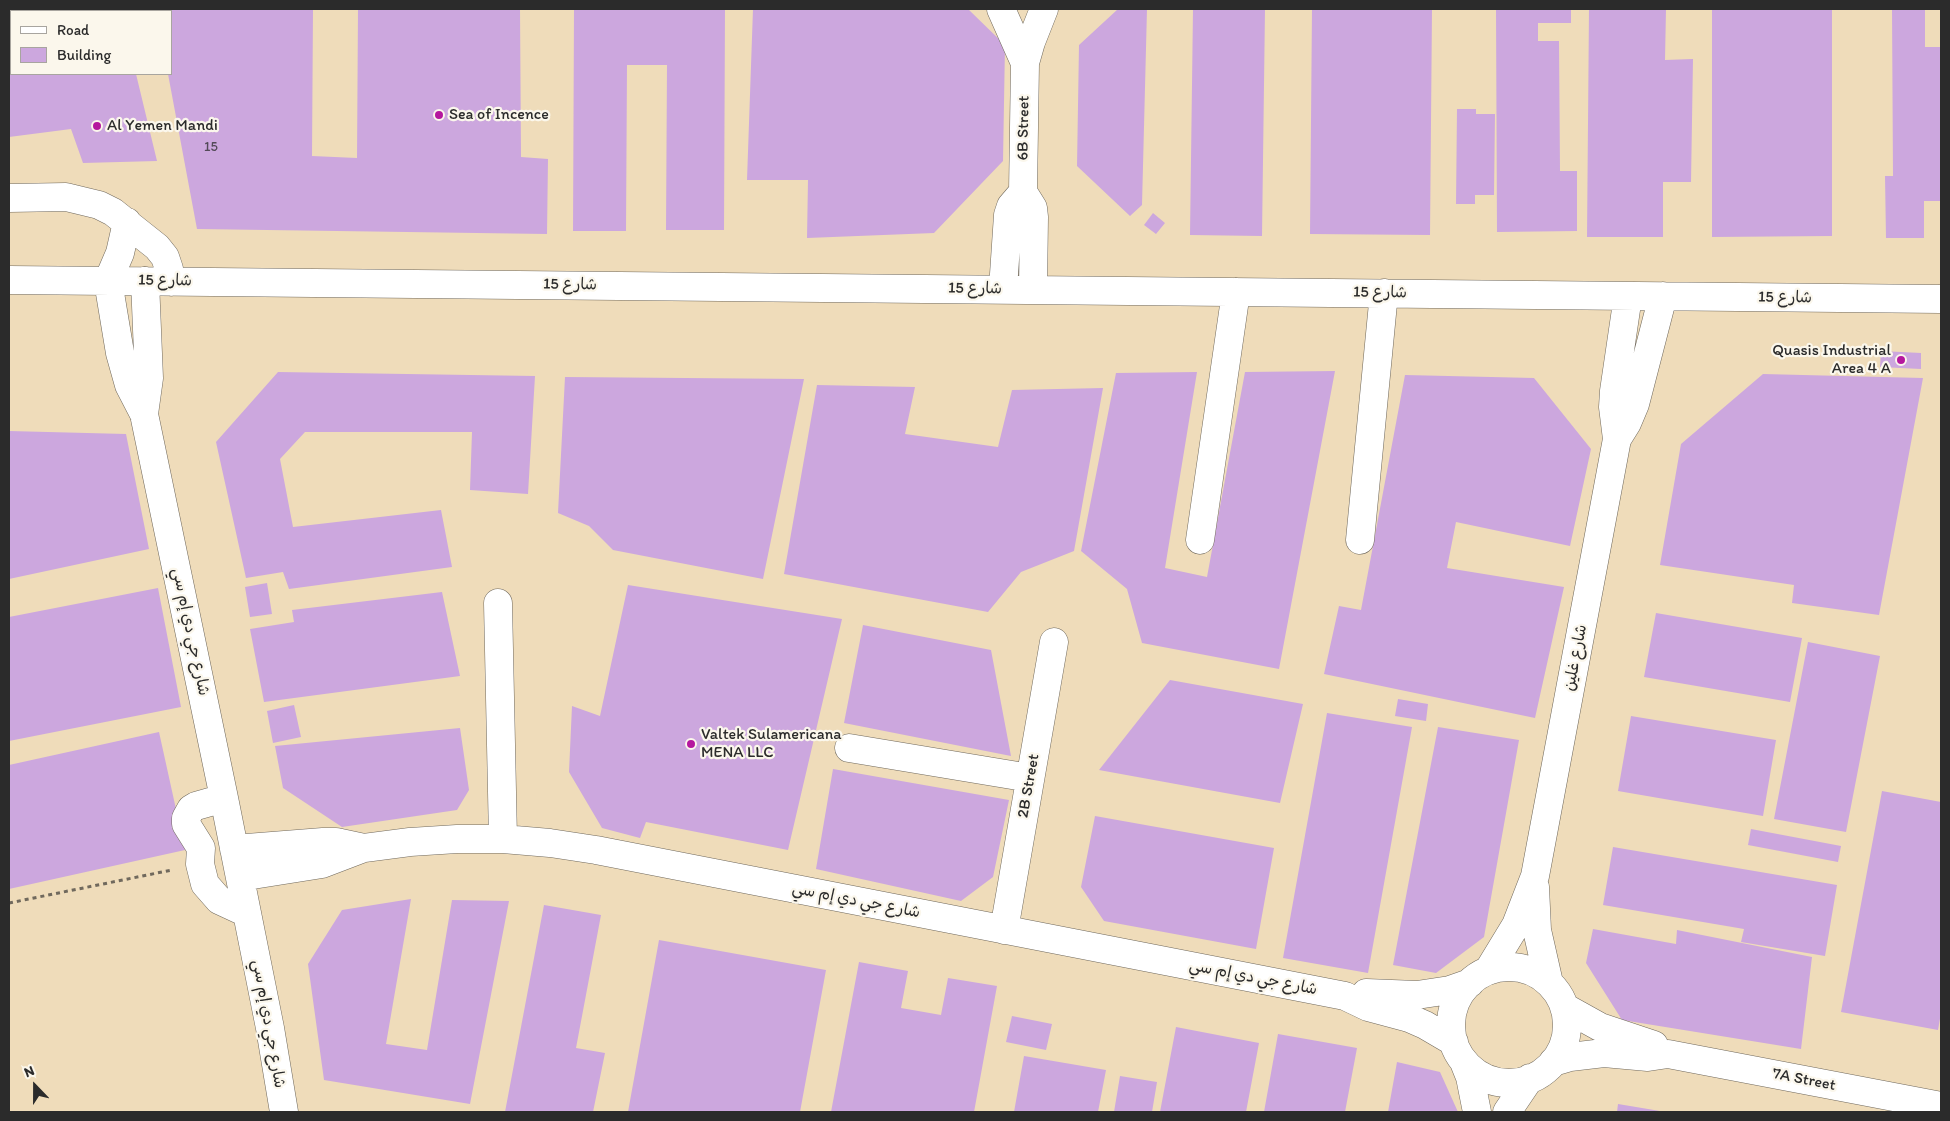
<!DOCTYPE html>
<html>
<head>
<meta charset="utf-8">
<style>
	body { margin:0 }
	#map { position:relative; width:1950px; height:1121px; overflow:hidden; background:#efdcba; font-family:Itim,sans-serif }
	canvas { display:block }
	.frame { position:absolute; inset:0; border:10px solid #2b2b2b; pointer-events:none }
	.legend { position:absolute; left:10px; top:10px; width:162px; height:65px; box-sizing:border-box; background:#fbf7ec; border:1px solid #a8a59f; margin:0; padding:6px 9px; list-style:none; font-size:15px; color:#2b2b2b }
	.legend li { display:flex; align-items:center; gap:10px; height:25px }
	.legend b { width:25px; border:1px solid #a8a59f }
	.north { position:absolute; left:10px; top:1061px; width:50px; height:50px; -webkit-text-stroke:4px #fbf7ec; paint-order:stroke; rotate:338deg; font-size:14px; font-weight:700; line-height:20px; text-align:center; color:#2b2b2b }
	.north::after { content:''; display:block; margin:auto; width:18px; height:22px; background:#2b2b2b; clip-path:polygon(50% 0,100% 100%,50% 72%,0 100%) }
</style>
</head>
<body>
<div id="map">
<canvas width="1950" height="1121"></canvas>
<div class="frame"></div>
<ul class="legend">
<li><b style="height:6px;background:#fff"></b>Road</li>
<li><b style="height:14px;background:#cca7de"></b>Building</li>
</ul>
<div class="north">N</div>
</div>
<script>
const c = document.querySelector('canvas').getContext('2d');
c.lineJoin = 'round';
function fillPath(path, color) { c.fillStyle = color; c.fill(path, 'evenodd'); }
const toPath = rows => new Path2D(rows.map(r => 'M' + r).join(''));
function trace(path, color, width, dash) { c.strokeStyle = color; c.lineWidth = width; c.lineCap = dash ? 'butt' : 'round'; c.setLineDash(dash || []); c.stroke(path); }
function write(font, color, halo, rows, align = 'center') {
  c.font = font + ' Itim,"Playpen Sans Arabic",sans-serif'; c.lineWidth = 4.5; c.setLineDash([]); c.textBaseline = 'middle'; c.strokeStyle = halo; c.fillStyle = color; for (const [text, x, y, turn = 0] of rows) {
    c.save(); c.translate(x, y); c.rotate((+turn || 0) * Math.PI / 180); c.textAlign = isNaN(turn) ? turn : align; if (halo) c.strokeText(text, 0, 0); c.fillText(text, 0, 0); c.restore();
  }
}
fillPath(toPath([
	[9,9,121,9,122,11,11,11,11,74,136,74,157,161,83,163,71,129,9,137],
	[156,9,313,9,312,156,357,158,358,9,520,9,521,157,548,159,547,234,197,229,168,74,171,74,171,11,157,11],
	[574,9,725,9,724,230,666,230,667,65,627,65,626,231,573,231],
	[753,9,968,9,1005,45,1003,161,934,233,807,238,808,180,747,180],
	[1118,9,1147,9,1142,205,1130,216,1077,166,1079,45],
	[1193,9,1265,9,1262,236,1190,235],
	[1312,9,1432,9,1430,235,1310,234],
	[1496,9,1571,9,1571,23,1538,23,1538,41,1559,41,1560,171,1577,171,1577,231,1497,232],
	[1589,9,1666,9,1665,60,1693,59,1691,182,1663,182,1663,237,1587,237],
	[1712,9,1832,9,1832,236,1712,237],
	[1892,9,1925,9,1925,47,1941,47,1941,201,1924,201,1924,238,1886,238,1885,176,1893,176],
	[1457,109,1476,109,1476,114,1495,114,1494,195,1475,195,1475,204,1456,204],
	[1153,213,1165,223,1156,234,1144,225],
	[1881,351,1921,353,1921,369,1880,367],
	[1335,371,1279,669,1142,643,1127,589,1081,551,1116,373,1197,372,1165,568,1207,577,1245,372],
	[278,372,535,376,528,494,470,490,472,432,305,432,280,459,293,527,441,510,452,567,289,589,283,572,246,578,216,442],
	[1763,374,1923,378,1879,615,1792,603,1794,585,1660,565,1681,444],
	[1405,375,1534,378,1591,449,1570,546,1456,522,1447,568,1564,587,1535,718,1324,674,1339,606,1361,610],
	[565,377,804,379,763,579,613,550,589,526,558,513],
	[817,385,915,387,905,434,998,447,1012,390,1103,388,1074,551,1021,572,988,612,784,574],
	[9,431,126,434,149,549,9,579],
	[267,583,272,614,250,617,245,587],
	[628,585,842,619,788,850,646,822,640,838,602,828,569,772,572,706,600,716],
	[158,588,181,707,9,741,9,617],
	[442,592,460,676,264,702,250,629,294,622,292,610],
	[1656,613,1802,638,1790,702,1644,677],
	[863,625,991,650,1011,756,844,723],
	[1808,642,1880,656,1846,832,1774,819],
	[1170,680,1303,704,1280,803,1099,770],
	[1398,699,1428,704,1426,721,1395,716],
	[294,705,301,737,273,743,267,711],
	[1327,713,1412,727,1368,973,1283,958],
	[1631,716,1776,740,1763,816,1618,791],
	[1438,727,1519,740,1484,937,1436,973,1393,965],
	[460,728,469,790,457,810,342,827,283,788,275,746],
	[159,732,185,850,9,889,9,765],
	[833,769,1009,800,993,877,961,901,816,869],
	[1882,791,1941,802,1941,1013,1938,1030,1841,1012],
	[1095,816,1274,848,1256,949,1104,921,1081,887],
	[1751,829,1841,846,1838,862,1748,845],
	[1613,847,1837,885,1825,956,1741,942,1744,929,1603,905],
	[411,899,386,1044,427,1050,452,900,509,901,470,1104,324,1080,308,964,342,910],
	[544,905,601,915,576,1048,605,1053,593,1112,505,1112],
	[1593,929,1676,944,1677,930,1812,957,1801,1049,1622,1020,1586,963],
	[659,940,826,970,800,1112,628,1112],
	[859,962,908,971,901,1008,941,1015,948,978,997,986,974,1112,831,1112],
	[1012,1016,1052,1024,1046,1050,1006,1042],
	[1176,1027,1259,1043,1246,1112,1160,1112],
	[1278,1034,1357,1048,1345,1112,1264,1112],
	[1024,1056,1106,1070,1098,1112,1014,1112],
	[1397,1062,1440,1072,1458,1112,1388,1112],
	[1120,1076,1157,1082,1152,1112,1114,1112],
	[1618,1104,1660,1111,1660,1112,1617,1112]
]), '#cca7de');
const minor = toPath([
	[1001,9,1025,63],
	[9,198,66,197,99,205,113,212,157,247,165,257,169,269,171,282],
	[127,222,120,253,108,281,120,353,129,385,144,414,224,798,270,1028,284,1112],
	[9,280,1941,299],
	[1003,289,1008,215,1011,206,1023,192],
	[1033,289,1034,217,1033,208,1023,192,1025,63,1031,42,1044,9],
	[144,414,149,378,145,281],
	[1617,439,1613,407,1614,391,1628,296],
	[1200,540,1236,292],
	[1360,540,1384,293],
	[498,603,503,839],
	[849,748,1030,778],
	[224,798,196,806,191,809,186,818,186,824,201,848,200,864,205,884,219,900,247,913],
	[234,849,323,842,336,842,364,848],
	[240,877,322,864,364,848,410,842,457,839,503,839,550,843,596,850,1345,996,1368,1007,1409,1018,1425,1025,1454,1042],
	[1535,887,1537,930,1549,983],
	[1004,930,1054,642],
	'1451 1025a58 58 0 1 1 116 0a58 58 0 1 1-116 0Z',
	[1488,971,1516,925,1535,876,1617,439,1627,423,1635,404,1663,296],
	[1366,993,1417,995,1450,990,1470,983],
	[1564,1007,1600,1027,1654,1045],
	[1464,1062,1470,1077,1477,1112],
	[1553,1062,1570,1057,1604,1053,1648,1057,1668,1054,1941,1106],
	[1507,1112,1530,1078]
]);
trace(minor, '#70695d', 29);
trace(toPath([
	[9,903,172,870]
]), '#70695d', 3, [4, 4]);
trace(minor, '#fff', 28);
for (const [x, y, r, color] of [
	[439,115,5,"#b5179e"],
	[97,126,5,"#b5179e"],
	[1901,360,5,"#b5179e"],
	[691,744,5,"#b5179e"]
]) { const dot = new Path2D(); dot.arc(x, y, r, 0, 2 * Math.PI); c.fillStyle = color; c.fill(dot); trace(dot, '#fbf7ec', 2); }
write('14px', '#534a58', null, [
	["15",211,147]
]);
write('16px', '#2b2b2b', '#fbf7ec', [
	["Sea of Incence",449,115],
	["Al Yemen Mandi",107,126],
	["Quasis Industrial",1891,351,"right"],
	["Area 4 A",1891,369,"right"],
	["Valtek Sulamericana",701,735],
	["MENA LLC",701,753]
], 'left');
write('16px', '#2b2b2b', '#fbf7ec', [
	["6B Street",1024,128,-89],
	["شارع 15",165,281,1],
	["شارع 15",570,285,1],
	["شارع 15",975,289,1],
	["شارع 15",1380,293,1],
	["شارع 15",1785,298,1],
	["شارع جي دي إم سي",190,632,78],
	["شارع غلين",1576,658,-79],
	["2B Street",1029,786,-80],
	["شارع جي دي إم سي",856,901,11],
	["شارع جي دي إم سي",1253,978,11],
	["شارع جي دي إم سي",268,1024,80],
	["7A Street",1804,1080,11]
]);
</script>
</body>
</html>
